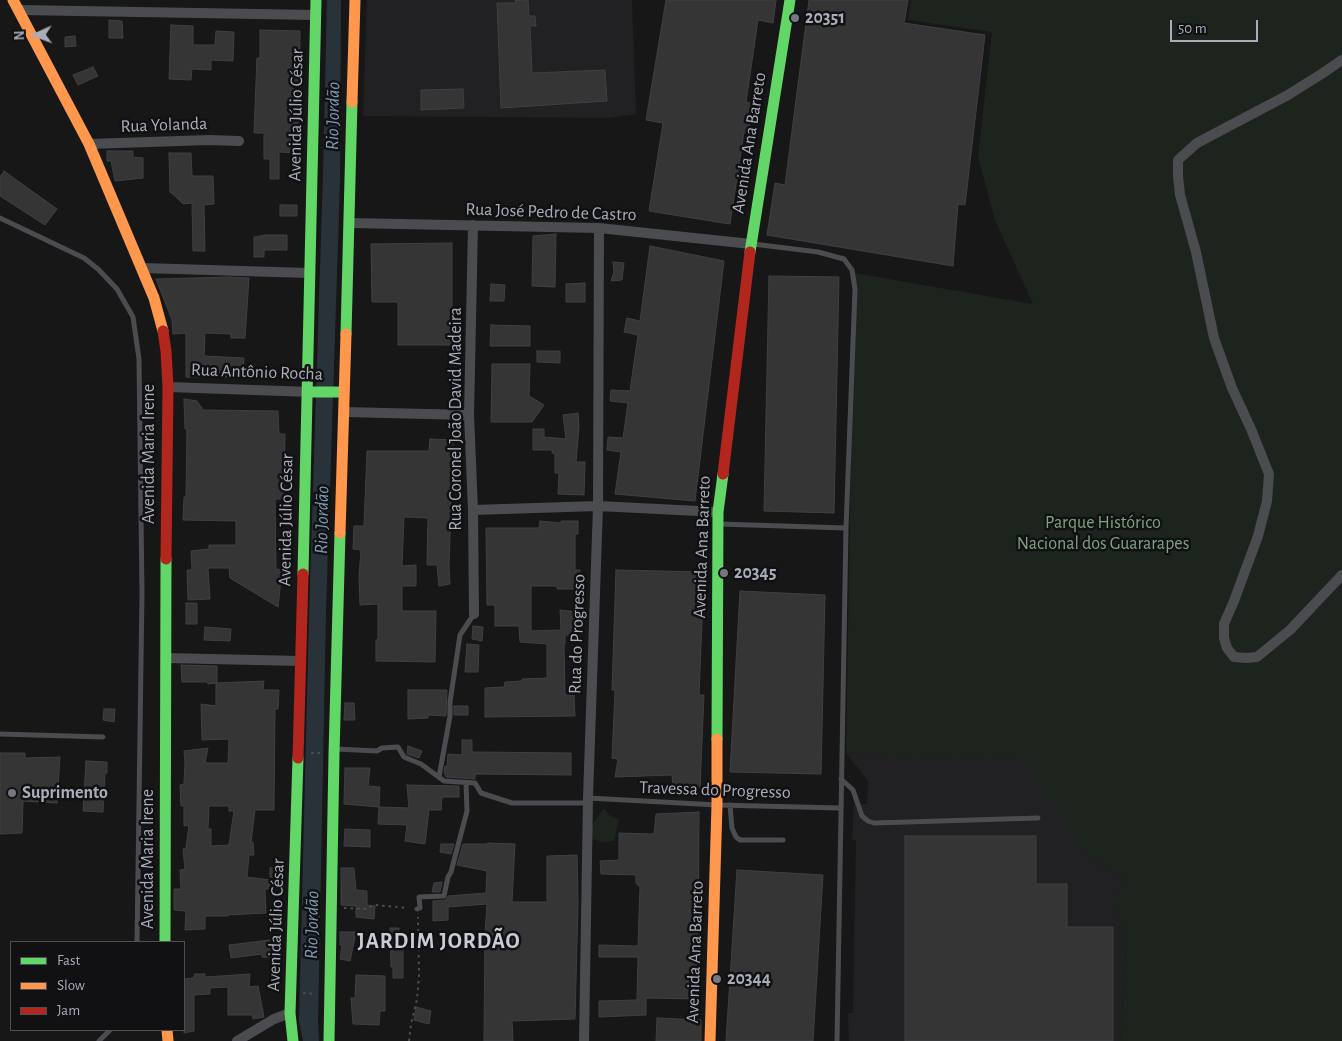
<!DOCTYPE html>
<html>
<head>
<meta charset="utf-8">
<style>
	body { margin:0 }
	#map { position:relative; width:1342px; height:1041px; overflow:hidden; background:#171717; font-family:"Alegreya Sans",sans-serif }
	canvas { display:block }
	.legend { position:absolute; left:10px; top:941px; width:175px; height:90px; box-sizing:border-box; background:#111113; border:1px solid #4d4f55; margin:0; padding:6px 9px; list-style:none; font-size:15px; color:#a8adb8 }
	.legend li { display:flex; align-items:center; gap:10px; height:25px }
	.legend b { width:25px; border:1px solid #4d4f55 }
	.north { position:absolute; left:10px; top:10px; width:50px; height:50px; -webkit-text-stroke:4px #111113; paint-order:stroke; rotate:268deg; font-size:14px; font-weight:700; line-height:20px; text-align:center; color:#a8adb8 }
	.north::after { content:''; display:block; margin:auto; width:18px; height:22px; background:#a8adb8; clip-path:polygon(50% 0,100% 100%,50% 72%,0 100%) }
	.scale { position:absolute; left:1170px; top:20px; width:88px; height:22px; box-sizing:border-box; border:2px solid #a8adb8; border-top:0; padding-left:6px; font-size:15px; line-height:18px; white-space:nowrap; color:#a8adb8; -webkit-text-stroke:4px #111113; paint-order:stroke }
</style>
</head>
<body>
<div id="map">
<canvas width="1342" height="1041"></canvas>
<ul class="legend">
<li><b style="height:6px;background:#63d668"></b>Fast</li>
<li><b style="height:6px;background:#ff974d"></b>Slow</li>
<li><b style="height:6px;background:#b3261e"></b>Jam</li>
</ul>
<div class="north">N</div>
<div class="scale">50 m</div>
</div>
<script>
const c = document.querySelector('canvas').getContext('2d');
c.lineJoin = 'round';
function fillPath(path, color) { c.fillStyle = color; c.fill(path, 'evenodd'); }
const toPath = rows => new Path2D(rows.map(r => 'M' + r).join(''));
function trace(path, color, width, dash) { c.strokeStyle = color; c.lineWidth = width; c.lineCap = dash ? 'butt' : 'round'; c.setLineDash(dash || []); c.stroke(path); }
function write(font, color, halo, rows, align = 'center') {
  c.font = font + ' "Alegreya Sans",sans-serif'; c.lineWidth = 5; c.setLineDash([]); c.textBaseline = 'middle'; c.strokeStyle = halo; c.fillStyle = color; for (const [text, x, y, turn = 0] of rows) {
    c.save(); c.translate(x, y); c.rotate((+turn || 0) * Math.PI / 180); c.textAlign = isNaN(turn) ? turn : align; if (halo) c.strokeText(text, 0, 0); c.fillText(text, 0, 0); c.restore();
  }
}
fillPath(toPath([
	[367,0,632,0,636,114,608,118,363,116],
	[1033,752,1087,855,1126,882,1116,895,1126,951,1120,1041,849,1041,848,1013,853,1013,856,840,852,839,854,804,867,804,868,781,846,753]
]), '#212123');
fillPath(toPath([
	[911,0,1342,0,1342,1041,1120,1041,1126,951,1115,895,1126,882,1087,855,1025,760,846,753,854,273,1033,304,995,220,978,156,992,32,908,20],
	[604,808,609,815,619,820,614,841,603,842,592,839,591,826]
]), '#1d241e');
fillPath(toPath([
	[327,0,341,0,340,180,326,611,318,1022,319,1041,303,1041,299,1021,309,617,323,173]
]), '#2a3239');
const building = toPath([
	[515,0,528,0,529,16,535,16,536,26,530,26,532,73,605,70,607,101,501,108,497,3,516,3,515,0],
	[666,0,776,0,773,23,758,20,746,102,755,104,748,133,744,132,730,224,649,211,663,123,646,120,666,0],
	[809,0,908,0,904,23,985,35,965,205,958,204,953,266,767,235,775,183,785,185,809,0],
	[109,20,122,21,123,38,109,38,109,20],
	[171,25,193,26,193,45,215,45,216,31,234,32,233,61,211,60,211,70,192,69,191,80,169,79,171,25],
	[260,30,300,31,299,153,279,152,279,179,270,179,270,159,264,159,264,133,254,133,257,58,260,58,260,30],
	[75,36,76,46,65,47,65,37,75,36],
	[93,67,98,76,78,85,73,75,93,67],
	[463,89,464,108,421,110,421,90,463,89],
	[107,151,133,151,133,157,143,158,143,178,115,181,111,161,107,161,107,151],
	[169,153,191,153,192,176,213,176,214,204,204,205,205,251,193,251,192,203,183,204,176,197,170,192,169,153],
	[4,171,57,209,45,225,0,196,0,177,4,171],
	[280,205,297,205,297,216,280,216,280,205],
	[556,234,555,287,532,286,533,236,556,234],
	[266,235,287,235,287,250,264,250,264,257,254,257,254,237,266,235],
	[452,243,452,345,398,345,398,302,372,302,371,244,452,243],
	[650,246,724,261,695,501,615,494,621,452,607,450,608,437,623,438,628,403,610,401,611,390,630,391,638,335,624,332,627,318,640,321,650,246],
	[613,262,624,263,622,280,611,281,614,272,613,262],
	[769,276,839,277,834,513,764,511,769,276],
	[229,277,249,278,245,338,231,338,231,334,205,333,204,356,244,358,243,377,186,377,186,333,173,334,172,320,156,279,229,277],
	[585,283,585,302,566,302,566,284,585,283],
	[491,284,505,285,504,301,490,301,491,284],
	[491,325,530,326,530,346,490,346,491,325],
	[537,351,560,351,560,363,537,362,537,351],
	[492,364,530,364,529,396,544,405,532,422,491,422,492,364],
	[184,399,197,401,203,410,278,411,279,434,285,434,284,499,275,499,276,569,282,570,278,607,230,578,229,568,208,568,210,599,188,600,187,570,192,570,191,551,209,549,209,545,236,545,236,521,183,520,184,497,186,497,187,429,185,429,184,399],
	[578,413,579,427,576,462,585,462,584,495,558,494,559,473,555,473,555,453,552,453,552,450,533,450,533,429,544,429,544,437,566,439,563,415,578,413],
	[430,439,453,440,449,567,450,584,439,586,437,565,427,565,428,518,404,517,402,566,416,565,416,586,402,586,402,611,436,611,435,662,376,661,376,640,378,640,378,604,360,605,359,577,361,550,353,549,354,526,364,526,367,451,429,451,430,439],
	[540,521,561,523,561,521,578,521,578,534,575,534,575,570,580,570,580,589,557,589,557,586,531,586,531,631,561,630,560,610,579,612,580,635,565,635,565,644,564,644,565,695,574,695,575,716,485,717,485,688,504,687,505,682,522,681,522,679,547,678,547,644,520,642,519,626,495,626,495,605,487,605,486,528,539,528,540,521],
	[616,570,704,572,699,695,704,695,700,787,673,788,672,775,615,777,618,759,612,758,615,690,612,690,616,570],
	[740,591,825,595,821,774,730,772,740,591],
	[186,603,197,603,197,624,186,624,186,603],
	[473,626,483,627,482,641,472,639,473,626],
	[205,627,231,629,230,641,204,640,205,627],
	[467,644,479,645,478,672,465,672,467,644],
	[181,665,217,666,217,683,264,681,263,690,279,690,278,709,275,709,274,810,255,810,251,842,253,842,254,855,249,855,247,877,270,880,269,889,265,889,266,913,228,915,228,916,205,916,205,929,185,930,186,911,174,910,174,889,181,889,180,870,185,869,183,849,186,848,189,825,184,826,184,806,181,806,180,785,184,784,185,763,184,751,208,748,205,763,228,763,229,739,202,740,201,704,216,706,216,683,208,684,207,682,182,682,181,665],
	[209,806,229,806,229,811,234,811,229,845,211,846,211,829,208,829,209,806],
	[408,690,447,690,446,716,428,715,428,718,408,719,408,690],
	[345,703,354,703,355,720,344,720,345,703],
	[454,706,468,706,468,715,454,715,454,706],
	[104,709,115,709,114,722,103,720,104,709],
	[462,740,472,740,472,752,571,753,571,775,475,774,475,779,446,777,444,772,445,766,447,767,448,754,462,755,462,740],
	[408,746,422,751,419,758,407,754,408,746],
	[0,753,25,753,25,758,60,757,57,803,23,801,22,833,0,834,0,753],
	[86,761,107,762,107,773,105,773,103,812,83,811,86,761],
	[345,768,370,768,368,786,380,787,379,807,344,804,345,768],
	[407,785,459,786,459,797,442,797,441,810,429,810,425,844,405,841,407,825,378,824,379,807,409,808,407,785],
	[699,812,698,999,646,998,646,1015,599,1017,599,1001,637,1000,638,957,599,957,599,945,638,946,640,887,636,883,636,875,601,874,600,861,619,860,619,833,654,834,656,814,699,812],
	[345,829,370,830,370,847,344,846,345,829],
	[905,836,1036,836,1036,884,1067,884,1067,927,1113,927,1113,1041,905,1041,905,836],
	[488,843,515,844,512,902,547,902,547,856,577,855,578,902,575,1019,512,1021,513,1041,484,1041,485,934,487,904,448,907,448,920,433,921,433,901,446,900,448,896,486,893,487,871,457,865,463,844,488,844,488,843],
	[441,844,454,844,451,854,440,852,441,844],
	[270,868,282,868,282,877,270,877,270,868],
	[341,868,354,868,356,890,367,891,367,905,375,906,374,919,356,917,356,906,341,905,341,868],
	[737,870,823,875,813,1041,726,1041,737,870],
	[442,882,440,892,432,892,434,883,442,882],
	[390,928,399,928,399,945,403,945,403,978,393,978,393,967,391,967,390,928],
	[340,932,356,932,350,961,340,959,342,945,340,945,340,932],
	[270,940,269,948,279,948,279,958,262,957,262,954,231,958,229,945,270,940],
	[195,974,205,974,205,977,250,974,249,987,258,986,264,1017,253,1019,252,1015,228,1015,228,987,210,988,210,994,194,995,194,1031,184,1033,184,979,193,978,195,974],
	[356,975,385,976,385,1011,380,1011,379,1025,353,1024,351,998,355,998,356,975],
	[416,1007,431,1011,429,1024,414,1020,416,1007],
	[657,1018,701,1020,701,1041,656,1041,657,1018]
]);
fillPath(building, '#353536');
trace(building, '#3f4043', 1);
trace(toPath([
	[311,753,321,753],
	[344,908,365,909,375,905,408,908],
	[303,993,316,994],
	[409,1041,411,1024,417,999,419,975,418,917]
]), '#4d4e52', 2, [2.5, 4]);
trace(toPath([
	[0,218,84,258,98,269,117,289,133,317,139,359,142,593,137,942],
	[753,244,818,252,844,259,852,270,855,289,846,528,837,1041],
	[719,524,846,528],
	[0,734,103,737],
	[336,749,377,751,382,748,398,747,404,757,421,764,444,781,475,783,481,793,512,803,588,803],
	[439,777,450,716,450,702,460,635,474,614],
	[841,779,853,790,862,816,868,821,874,823,1038,818],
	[588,798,717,805,840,808],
	[730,805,732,828,736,837,740,840,783,840],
	[417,909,420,908,419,897,444,896,448,877,451,872,467,811,466,783],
	[99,1041,110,1030]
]), '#4b4c50', 5);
trace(toPath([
	[19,10,316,15],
	[1342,60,1323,73,1288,95,1197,143,1178,160,1178,176,1180,195,1196,252,1214,338,1232,388,1251,429,1269,474,1267,501,1258,536,1234,601,1224,624,1224,638,1227,648,1234,657,1246,658,1257,657,1290,630,1342,575],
	[89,144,209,140,239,141],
	[350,223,599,228,751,244],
	[473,225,469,415,473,510,474,614],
	[142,268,309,273],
	[168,387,311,392],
	[344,412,469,415],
	[473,510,598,506,718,512],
	[166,658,300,661],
	[237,1041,274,1019,290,1013],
	[584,1041,588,798,598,506,599,228]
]), '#4b4c50', 10);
trace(toPath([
	[750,252,790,0],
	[346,334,352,102],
	[311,392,341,392],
	[303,574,316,0],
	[717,739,718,512,723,474],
	[165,942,166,559],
	[293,1041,290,1013,298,758],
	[329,1041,334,754,340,533]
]), '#63d668', 11);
trace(toPath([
	[13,0,89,144,154,298,163,331],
	[352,102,355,0],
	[340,533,346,334],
	[167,1030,168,1041],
	[710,1041,717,805,717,739]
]), '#ff974d', 11);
trace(toPath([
	[163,331,166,351,168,387,166,559],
	[723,474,750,252],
	[298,758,303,574]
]), '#b3261e', 11);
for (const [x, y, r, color] of [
	[795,18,5,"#757880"],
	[724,573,5,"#757880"],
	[12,793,5,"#757880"],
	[717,979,5,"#757880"]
]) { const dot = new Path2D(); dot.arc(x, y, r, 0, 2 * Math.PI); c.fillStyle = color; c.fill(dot); trace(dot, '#111113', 2); }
write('bold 18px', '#a8adb8', '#111113', [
	["20351",805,18],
	["20345",734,573],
	["Suprimento",22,793],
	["20344",727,979]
], 'left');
write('18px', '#a8adb8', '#111113', [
	["Avenida Júlio César",296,115,-89],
	["Rua Yolanda",164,125,-2],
	["Avenida Ana Barreto",749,143,-81],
	["Rua José Pedro de Castro",551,212,2],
	["Rua Antônio Rocha",257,372,2],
	["Rua Coronel João David Madeira",456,419,-90],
	["Avenida Maria Irene",149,454,-90],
	["Avenida Júlio César",286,520,-89],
	["Avenida Ana Barreto",702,547,-88],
	["Rua do Progresso",577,634,-88],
	["Travessa do Progresso",715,790,2],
	["Avenida Maria Irene",148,859,-90],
	["Avenida Júlio César",276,925,-88],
	["Avenida Ana Barreto",695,952,-88]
]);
write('18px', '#7fa381', '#111113', [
	["Parque Histórico",1103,523],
	["Nacional dos Guararapes",1103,544]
]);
write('italic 19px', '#7f9bb3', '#111113', [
	["Rio Jordão",333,116,-89],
	["Rio Jordão",322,520,-89],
	["Rio Jordão",312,925,-89]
]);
c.letterSpacing = '1px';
write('bold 22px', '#c9ccd4', '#111113', [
	["JARDIM JORDÃO",439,941]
]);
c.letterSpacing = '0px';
</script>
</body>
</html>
